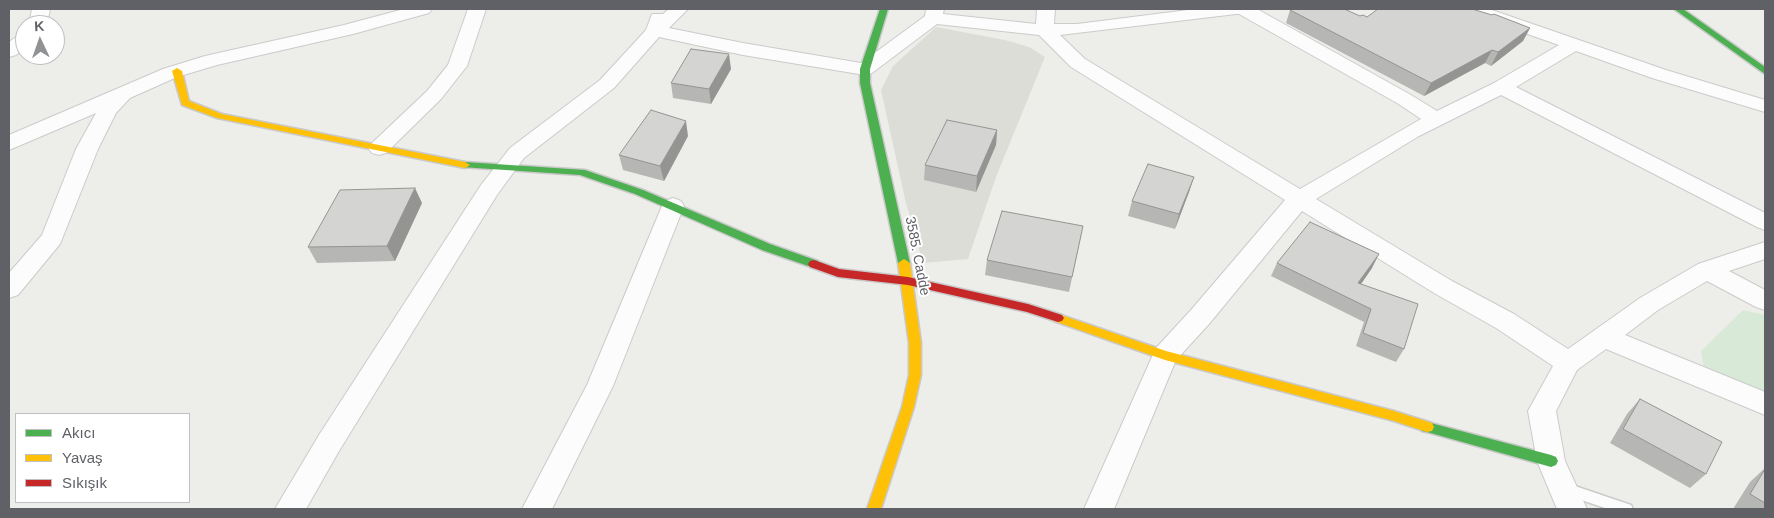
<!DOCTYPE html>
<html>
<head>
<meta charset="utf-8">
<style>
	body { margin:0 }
	#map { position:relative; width:1774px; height:518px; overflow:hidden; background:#edede9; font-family:Helvetica,sans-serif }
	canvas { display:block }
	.frame { position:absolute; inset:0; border:10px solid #5f6166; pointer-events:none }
	.legend { position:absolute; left:15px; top:413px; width:175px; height:90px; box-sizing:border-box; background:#fff; border:1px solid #bfc0c2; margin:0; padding:6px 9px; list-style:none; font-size:15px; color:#5f6166 }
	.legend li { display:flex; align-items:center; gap:10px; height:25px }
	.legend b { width:25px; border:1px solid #bfc0c2 }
	.north { position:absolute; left:15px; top:15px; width:50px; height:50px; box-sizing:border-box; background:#fff; border:1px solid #bfc0c2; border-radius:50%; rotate:357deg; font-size:14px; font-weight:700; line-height:20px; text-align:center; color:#5f6166 }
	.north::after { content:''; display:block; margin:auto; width:18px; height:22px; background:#919294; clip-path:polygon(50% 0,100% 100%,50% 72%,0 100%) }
</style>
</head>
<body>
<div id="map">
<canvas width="1774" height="518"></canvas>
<div class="frame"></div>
<ul class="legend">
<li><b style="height:6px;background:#4caf50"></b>Akıcı</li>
<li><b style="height:6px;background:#ffc107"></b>Yavaş</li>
<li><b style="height:6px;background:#c62828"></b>Sıkışık</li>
</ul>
<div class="north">K</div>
</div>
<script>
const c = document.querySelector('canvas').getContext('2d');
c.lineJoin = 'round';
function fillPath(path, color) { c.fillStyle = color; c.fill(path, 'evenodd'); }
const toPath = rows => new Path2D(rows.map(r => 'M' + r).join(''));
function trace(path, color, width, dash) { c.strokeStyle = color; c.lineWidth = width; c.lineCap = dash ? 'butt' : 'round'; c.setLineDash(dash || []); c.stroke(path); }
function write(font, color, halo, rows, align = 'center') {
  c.font = font + ' Helvetica,sans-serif'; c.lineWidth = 4; c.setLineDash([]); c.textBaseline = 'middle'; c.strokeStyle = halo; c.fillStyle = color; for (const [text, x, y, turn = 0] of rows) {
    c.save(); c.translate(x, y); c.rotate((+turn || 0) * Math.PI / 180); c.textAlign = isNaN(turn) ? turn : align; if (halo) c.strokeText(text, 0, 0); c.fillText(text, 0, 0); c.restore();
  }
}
fillPath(toPath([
	[936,27,1005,40,1029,47,1045,57,996,177,968,259,923,263,905,199,881,90,893,66]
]), '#ddddd8');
fillPath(toPath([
	[1743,310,1765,315,1765,395,1709,373,1704,369,1701,351]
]), '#d8e9d7');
const lane = toPath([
	[1566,483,1631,505,1633,509,1608,509,1561,493,1559,489,1561,485,1566,483]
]);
const street = toPath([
	[32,9,50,9,47,25,29,25,32,9],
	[404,9,432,9,429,13,353,34,217,65,177,77,130,98,116,113,98,149,60,244,18,295,9,298,9,273,42,235,76,149,96,113,9,150,9,135,163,69,205,56,344,25,404,9],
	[468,9,486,9,467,66,441,99,386,153,379,155,372,153,368,148,372,143,427,91,448,65,468,9],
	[669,9,688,9,669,28,743,43,861,63,925,16,926,9,944,9,943,14,1036,24,1037,9,1055,9,1054,24,1077,24,1196,9,1257,9,1411,95,1437,111,1494,83,1559,45,1467,13,1464,9,1489,9,1666,70,1765,100,1765,112,1652,78,1576,51,1516,87,1765,213,1765,230,1757,227,1501,95,1419,136,1316,199,1452,281,1514,314,1568,349,1640,298,1698,264,1765,242,1765,259,1729,271,1765,290,1765,310,1756,307,1707,281,1658,310,1625,335,1765,392,1765,415,1606,349,1577,370,1556,411,1565,461,1587,509,1557,509,1537,461,1528,411,1553,366,1496,328,1434,293,1302,211,1209,324,1176,360,1114,509,1084,509,1156,348,1191,310,1285,200,1071,67,1039,35,937,24,872,73,865,75,743,55,659,37,614,88,524,158,497,195,339,451,306,509,275,509,319,435,481,185,510,148,600,80,646,30,652,14,663,14,669,9],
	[1236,14,1239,14,1397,103,1421,119,1300,189,1085,59,1060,35,1236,14],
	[25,33,25,48,16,55,9,57,9,42,19,35,25,33],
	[673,198,681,201,684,206,613,386,552,509,522,509,587,385,662,206,665,201,673,198]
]);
const fast = toPath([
	[880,9,888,9,870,69,870,83,910,263,904,267,898,263,860,83,860,69,880,9],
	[1674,9,1683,9,1765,67,1765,74,1674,9],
	[465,162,585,170,643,190,770,244,818,261,820,264,814,268,762,250,635,194,580,175,461,167,460,165,461,163,465,162],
	[1427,422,1551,455,1556,457,1558,461,1556,465,1551,467,1427,432,1422,431,1420,427,1422,423,1427,422]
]);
const slow = toPath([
	[177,68,182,71,189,101,222,114,465,162,470,165,465,168,217,118,182,105,172,71,177,68],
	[904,259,910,263,921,343,921,375,914,407,881,509,867,509,902,407,909,375,909,343,898,263,904,259],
	[1058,314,1166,351,1394,411,1432,423,1434,427,1432,431,1427,432,1394,421,1165,360,1054,321,1052,318,1054,315,1058,314]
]);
const jam = toPath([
	[814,260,839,269,908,277,1028,304,1062,315,1064,318,1062,321,1058,322,1027,312,908,285,838,277,810,267,808,264,810,261,814,260]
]);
trace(lane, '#cbcbcb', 3);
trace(street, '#cbcbcb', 2);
trace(fast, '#c9c9ca', 3);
trace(slow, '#c9c9ca', 3);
trace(jam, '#c9c9ca', 3);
fillPath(lane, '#fcfcfc');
fillPath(street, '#fcfcfc');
fillPath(fast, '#4caf50');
fillPath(slow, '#ffc107');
fillPath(jam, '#c62828');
fillPath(toPath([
	[1290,10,1367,17,1530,28,1523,41,1491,66,1485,63,1424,96,1286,23],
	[731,69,711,104,673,98,671,83],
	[997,130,996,145,976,192,924,180,925,165],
	[688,136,664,181,623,170,619,155],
	[1194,177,1189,192,1175,229,1128,216,1132,201],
	[422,203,395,261,317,263,308,247],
	[1083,226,1069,292,985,275,987,260],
	[1277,263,1372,268,1361,284,1404,349,1396,362,1356,346,1364,322,1271,276],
	[1640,399,1706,474,1690,488,1610,443,1627,414],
	[1765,468,1765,509,1733,509,1750,482]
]), '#b6b6b5');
fillPath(toPath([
	[1530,28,1523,41,1491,66,1498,52],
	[1492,50,1485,63,1424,96,1431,83],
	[729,54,731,69,711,104,709,89],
	[686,121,688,136,664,181,660,166],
	[997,130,996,145,976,192,977,176],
	[1194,177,1189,192,1175,229,1179,214],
	[415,188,422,203,395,261,387,246],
	[1379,254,1372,268,1352,297,1358,283]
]), '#949493');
const building = toPath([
	[1293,9,1344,9,1360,16,1363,15,1367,17,1378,9,1472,9,1492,15,1494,14,1530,28,1498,52,1492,50,1431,83,1290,10,1293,9],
	[691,49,729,54,709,89,671,83,691,49],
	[651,110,686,121,660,166,619,155,651,110],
	[947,120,997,130,977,176,925,165,947,120],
	[1148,164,1194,177,1179,214,1132,201,1148,164],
	[415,188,387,246,308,247,340,190,415,188],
	[1002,211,1083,226,1072,277,987,260,1002,211],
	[1310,222,1379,254,1358,283,1418,304,1404,349,1363,333,1371,309,1277,263,1310,222],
	[1640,399,1722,442,1706,474,1623,429,1640,399],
	[1765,469,1765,503,1750,494,1765,469]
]);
fillPath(building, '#d4d4d2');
trace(building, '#949493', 1);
write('14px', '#5f6166', '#fff', [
	["3585. Cadde",917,256,79]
]);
</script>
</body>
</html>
